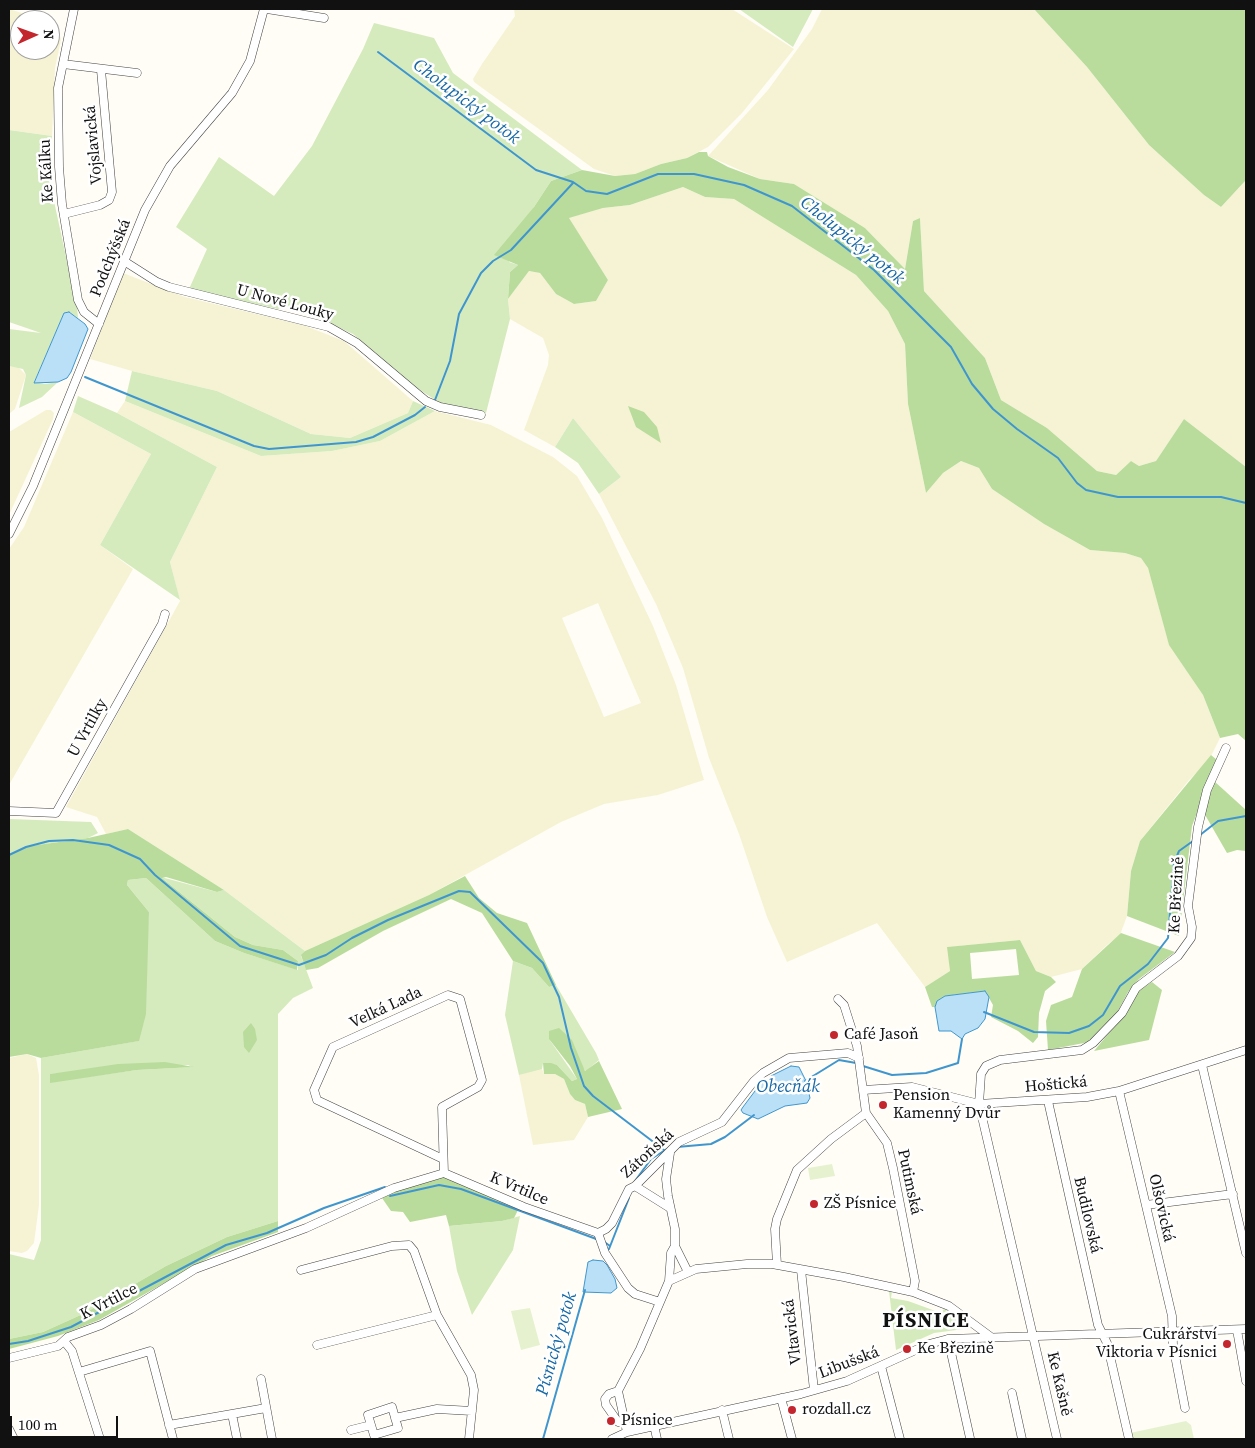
<!DOCTYPE html>
<html>
<head>
<meta charset="utf-8">
<style>
	body { margin:0 }
	#map { position:relative; width:1255px; height:1448px; overflow:hidden; background:#fffdf5; font-family:"Source Serif 4",serif }
	canvas { display:block }
	.frame { position:absolute; inset:0; border:10px solid #111; pointer-events:none }
	.north { position:absolute; left:10px; top:10px; width:50px; height:50px; box-sizing:border-box; background:#fff; border:1px solid #a0a0a0; border-radius:50%; rotate:88deg; font-size:14px; font-weight:700; line-height:20px; text-align:center; color:#111 }
	.north::after { content:''; display:block; margin:auto; width:18px; height:22px; background:#c4262e; clip-path:polygon(50% 0,100% 100%,50% 72%,0 100%) }
	.scale { position:absolute; left:10px; top:1416px; width:108px; height:22px; box-sizing:border-box; border:2px solid #111; border-top:0; padding-left:6px; font-size:15px; line-height:18px; white-space:nowrap; color:#111; -webkit-text-stroke:4px #fff; paint-order:stroke }
</style>
</head>
<body>
<div id="map">
<canvas width="1255" height="1448"></canvas>
<div class="frame"></div>
<div class="north">N</div>
<div class="scale">100 m</div>
</div>
<script>
const c = document.querySelector('canvas').getContext('2d');
c.lineJoin = 'round';
function fillPath(path, color) { c.fillStyle = color; c.fill(path, 'evenodd'); }
const toPath = rows => new Path2D(rows.map(r => 'M' + r).join(''));
function trace(path, color, width, dash) { c.strokeStyle = color; c.lineWidth = width; c.lineCap = dash ? 'butt' : 'round'; c.setLineDash(dash || []); c.stroke(path); }
function write(font, color, halo, rows, align = 'center') {
  c.font = font + ' "Source Serif 4",serif'; c.lineWidth = 5; c.setLineDash([]); c.textBaseline = 'middle'; c.strokeStyle = halo; c.fillStyle = color; for (const [text, x, y, turn = 0] of rows) {
    c.save(); c.translate(x, y); c.rotate((+turn || 0) * Math.PI / 180); c.textAlign = isNaN(turn) ? turn : align; if (halo) c.strokeText(text, 0, 0); c.fillText(text, 0, 0); c.restore();
  }
}
fillPath(toPath([
	[9,9,44,20,20,20,20,50,50,50,50,22,54,23,59,31,61,40,55,68,52,136,9,130],
	[514,9,732,9,794,49,742,113,708,147,687,158,661,164,635,174,615,176,594,169,474,82,473,79,482,64,515,16],
	[822,9,1034,9,1087,67,1149,145,1204,195,1221,207,1246,180,1246,467,1184,419,1156,461,1139,466,1131,461,1116,475,1097,471,1047,428,1001,400,985,358,924,291,920,218,913,221,905,269,865,228,794,184,760,179,708,156,768,90,812,29],
	[683,187,705,197,734,199,856,275,888,311,905,344,908,404,926,493,943,473,961,461,979,468,992,489,1044,524,1090,550,1125,553,1141,558,1148,568,1169,644,1203,695,1220,738,1208,762,1189,780,1140,841,1131,871,1127,916,1120,935,1107,945,1082,969,1051,977,1036,971,1020,940,948,947,950,971,925,987,877,923,787,962,767,917,739,834,709,758,683,668,656,604,599,494,621,477,573,418,555,447,524,430,548,365,549,355,543,338,510,319,508,299,529,271,540,273,556,294,574,304,596,301,608,280,568,218,603,208,630,205],
	[123,273,185,297,303,325,344,341,413,401,408,413,350,438,311,434,217,391,132,371,90,359],
	[9,366,18,367,26,375,15,409,9,414],
	[125,401,261,456,332,451,380,441,435,411,491,425,553,457,577,476,602,518,653,626,676,685,704,780,658,795,604,804,561,822,429,895,305,951,224,890,128,829,106,834,97,817,66,807,180,601,170,562,217,467,117,413],
	[598,603,641,703,604,717,562,618],
	[46,410,51,410,54,413,53,419,9,515,9,432],
	[73,412,151,454,100,545,133,569,9,785,9,549,24,527],
	[27,1054,36,1058,39,1075,39,1205,34,1243,27,1251,22,1253,9,1251,9,1058],
	[534,1069,542,1069,544,1074,555,1074,564,1079,570,1094,575,1100,585,1104,588,1117,574,1140,533,1145,519,1075]
]), '#f6f3d4');
fillPath(toPath([
	[739,9,790,10,813,9,793,47],
	[374,23,434,38,453,73,582,170,551,181,534,207,509,262,518,265,510,272,508,299,510,319,486,413,440,403,417,388,353,334,320,319,286,306,278,309,189,289,207,249,176,227,219,157,274,196,312,146,363,49],
	[9,130,52,136,50,183,77,307,78,318,69,312,64,313,34,382,45,384,58,382,42,397,19,408,26,375,23,369,9,366,9,329,41,333,9,322],
	[132,371,217,391,311,434,350,438,408,413,413,401,435,411,380,441,332,451,261,456,125,401],
	[78,396,117,413,217,467,170,562,180,600,100,545,151,454,73,412],
	[573,418,621,477,599,494,578,463,555,447],
	[9,819,91,822,98,833,88,838,30,846,9,854],
	[161,877,217,892,224,890,305,951,301,956,313,988,293,998,278,1014,278,1221,227,1237,166,1266,85,1313,43,1332,9,1339,9,1254,34,1260,41,1240,41,1058,138,1041,149,912,127,885,128,880,146,878,215,941,244,953,298,970,298,961,283,950,253,945,235,937],
	[188,1065,192,1067,137,1070,50,1082,50,1074],
	[513,961,532,968,549,987,556,985,596,1053,599,1060,586,1071,549,1039,577,1079,572,1081,557,1065,543,1063,542,1069,519,1075,505,1015],
	[520,1216,513,1250,472,1315,457,1271,449,1226,502,1221],
	[889,1291,892,1291,891,1298,908,1301,941,1313,944,1309,948,1311,971,1328,934,1333,896,1350]
]), '#d5ebbd');
fillPath(toPath([
	[1034,9,1246,9,1246,180,1221,207,1204,195,1149,145,1087,67],
	[699,152,707,152,708,156,728,167,760,179,794,184,865,228,905,269,913,221,920,218,924,291,985,358,1001,400,1047,428,1097,471,1116,475,1131,461,1139,466,1156,461,1184,419,1246,467,1246,741,1238,734,1220,738,1203,695,1169,645,1148,568,1141,558,1125,553,1090,550,1044,524,992,489,979,468,961,461,943,473,926,493,908,404,905,344,888,311,856,275,734,199,705,197,683,187,630,205,603,208,569,218,608,280,596,301,574,304,556,294,540,273,529,271,508,299,510,272,518,265,494,255,534,207,551,181,582,170,615,176,635,174,661,164,687,158],
	[628,406,644,412,657,427,661,443,636,427],
	[1211,755,1217,760,1192,826,1179,936,1127,916,1131,871,1140,841],
	[1214,781,1246,810,1246,851,1237,850,1227,853,1204,813],
	[128,829,224,890,217,892,166,877,162,878,235,937,253,945,283,950,298,961,297,970,244,953,215,941,146,878,128,880,127,885,149,912,146,1014,139,1041,41,1058,27,1054,9,1057,9,854,30,846,88,838],
	[465,876,479,898,497,913,527,923,556,985,549,987,532,968,513,961,482,913,451,899,383,931,318,968,306,970,301,955,305,951,429,895],
	[1121,933,1175,952,1139,979,1128,992,1118,1011,1089,1042,1048,1050,1046,1021,1051,1005,1072,997,1082,969],
	[1020,940,1036,971,1051,977,1056,982,1045,991,1039,1013,1038,1037,1033,1043,1018,1031,991,1017,993,1005,985,991,945,996,937,1001,935,1007,932,1007,925,987,950,971,947,947],
	[1016,949,1019,975,972,979,970,953],
	[1152,982,1162,990,1149,1040,1094,1051,1123,1016,1138,991],
	[251,1023,255,1029,257,1040,249,1053,244,1047,243,1032],
	[559,1028,572,1040,585,1071,599,1061,622,1109,588,1117,585,1104,575,1100,570,1094,564,1079,555,1074,544,1074,543,1063,551,1063,557,1065,572,1081,577,1079,570,1066,549,1039,549,1031],
	[165,1062,194,1067,137,1070,50,1083,50,1074,118,1064],
	[446,1176,519,1208,514,1218,502,1221,449,1226,446,1215,410,1222,403,1212,391,1211,382,1198,392,1190],
	[278,1221,278,1232,212,1256,99,1320,58,1336,9,1349,9,1339,43,1332,85,1313,166,1266,227,1237]
]), '#b9dc9c');
fillPath(toPath([
	[832,1164,835,1176,810,1180,808,1168],
	[530,1308,540,1345,521,1350,511,1311],
	[1186,1421,1191,1425,1194,1439,1132,1439,1130,1433]
]), '#e6f2cf');
const water = toPath([
	[69,312,85,324,88,329,71,372,67,378,58,382,34,383,64,313,69,312],
	[985,991,989,997,985,1019,978,1028,965,1034,962,1039,951,1031,939,1031,935,1007,937,1001,945,996,985,991],
	[791,1066,799,1067,806,1081,810,1098,807,1103,785,1106,758,1119,743,1113,741,1110,743,1107,758,1087,771,1076,791,1066],
	[593,1260,603,1261,607,1265,615,1279,617,1288,611,1293,583,1292,588,1262,593,1260]
]);
fillPath(water, '#b9e0f7');
trace(water, '#3f96cf', 1);
trace(toPath([
	[378,52,536,170,573,182,586,191,607,194,658,174,694,174,744,185,792,206,874,270,951,347,972,384,993,409,1017,429,1058,458,1077,483,1086,490,1118,497,1221,497,1246,503],
	[85,377,254,446,269,449,356,442,373,437,415,415,425,407],
	[435,400,450,361,459,314,481,273,493,261,511,250,573,183],
	[1200,835,1218,821,1246,816],
	[9,855,26,847,49,841,73,840,109,845,140,859,155,875,240,946,299,965,326,955,352,938,388,920,459,891,470,892,543,963,559,997,571,1048,584,1086,593,1096,664,1150],
	[984,1012,1034,1032,1069,1033,1089,1026,1103,1015,1120,986,1148,964,1168,938,1174,863,1179,851,1193,841],
	[863,1066,892,1075,926,1073,958,1063,962,1039],
	[805,1081,839,1060,856,1063],
	[677,1147,711,1144,725,1137,754,1115],
	[635,1181,651,1159,670,1147],
	[390,1196,439,1185,461,1189,599,1240],
	[603,1241,610,1246],
	[609,1249,629,1198],
	[9,1344,28,1341,71,1327,226,1245,267,1233,324,1208,385,1187],
	[543,1439,585,1290]
]), '#3f96cf', 2);
const minor = toPath([
	[74,9,58,88,59,167,62,204,78,300,84,312,99,324],
	[267,9,324,18],
	[63,64,137,73],
	[64,214,100,205,109,200,112,192,101,70],
	[124,261,157,282,169,287,329,327,357,343,426,401,440,407,481,415],
	[9,534,33,486,145,210,170,166,232,93,250,61,264,9],
	[9,811,56,813,162,624,165,614],
	[838,999,844,1005,857,1046,866,1113,887,1143,893,1168,915,1281,913,1292],
	[1202,1065,1246,1253],
	[863,1090,912,1087,979,1104,1087,1097,1119,1091,1246,1050],
	[1119,1091,1172,1316,1173,1345,1185,1408],
	[1048,1101,1098,1325,1107,1343,1129,1439],
	[670,1153,666,1179,668,1196,675,1229,675,1246,688,1272],
	[443,1159,317,1100,314,1090,333,1047,448,995,460,999,482,1080,478,1087,442,1107,444,1173],
	[635,1186,670,1208],
	[1146,1205,1233,1194],
	[598,1233,606,1229,612,1223,629,1189,635,1186,679,1142,722,1122,754,1081,763,1073,789,1058,848,1053,859,1058],
	[598,1233,605,1253,628,1288,635,1294,660,1302],
	[777,1265,775,1229,777,1219,797,1170,831,1139,866,1113],
	[301,1270,392,1246,409,1245,414,1251,437,1315,471,1375,474,1390,469,1439],
	[801,1270,814,1390],
	[669,1281,671,1253,675,1246],
	[1237,1330,1246,1381],
	[948,1339,970,1438],
	[64,1341,72,1351,100,1439],
	[317,1345,437,1315],
	[9,1358,58,1346,68,1337,101,1325,131,1309,195,1269,306,1228,394,1188,444,1173,524,1207,598,1233],
	[881,1366,900,1439],
	[79,1372,150,1351,173,1439],
	[261,1379,272,1439],
	[618,1391,609,1394,605,1399,606,1405,618,1422,625,1423],
	[1012,1393,1022,1439],
	[781,1398,792,1439],
	[392,1407,398,1428,374,1435,368,1415,392,1407],
	[722,1410,729,1439],
	[232,1414,237,1439],
	[395,1418,437,1409,472,1411],
	[169,1425,266,1408],
	[654,1425,657,1439],
	[9,1429,14,1439],
	[351,1430,371,1425],
	[627,1432,618,1391,640,1349,669,1281,696,1269,747,1264,772,1264,844,1277,913,1292,949,1306,991,1337],
	[612,1439,627,1432,801,1394,847,1381,929,1344,948,1339,1246,1329],
	[1057,1439,979,1104,981,1074,986,1066,1000,1060,1082,1050,1093,1043,1122,1013,1136,988,1178,956,1191,938,1192,927,1188,906,1198,827,1207,790,1226,748]
]);
trace(minor, '#444', 9);
trace(minor, '#fff', 8);
for (const [x, y, r, color] of [
	[834,1035,5,"#c4262e"],
	[883,1105,5,"#c4262e"],
	[814,1204,5,"#c4262e"],
	[1227,1344,5,"#c4262e"],
	[907,1349,5,"#c4262e"],
	[792,1410,5,"#c4262e"],
	[611,1421,5,"#c4262e"]
]) { const dot = new Path2D(); dot.arc(x, y, r, 0, 2 * Math.PI); c.fillStyle = color; c.fill(dot); trace(dot, '#fff', 2); }
write('16px', '#111', '#fff', [
	["Vojslavická",94,145,-95],
	["Ke Kálku",47,171,-93],
	["Podchýšská",111,258,-68],
	["U Nové Louky",285,303,15],
	["U Vrtilky",88,728,-61],
	["Ke Březině",1177,895,-87],
	["Velká Lada",386,1008,-25],
	["Hoštická",1056,1085,-5],
	["Zátoňská",648,1154,-42],
	["Putimská",909,1182,78],
	["K Vrtilce",519,1189,23],
	["Olšovická",1161,1208,77],
	["Budilovská",1087,1215,77],
	["K Vrtilce",109,1302,-27],
	["Vltavická",793,1332,-97],
	["Libušská",849,1363,-21],
	["Ke Kašně",1059,1384,77]
]);
write('16px', '#111', '#fff', [
	["Café Jasoň",844,1035],
	["Pension",893,1096],
	["Kamenný Dvůr",893,1114],
	["ZŠ Písnice",824,1204],
	["Cukrářství",1217,1335,"right"],
	["Viktoria v Písnici",1217,1353,"right"],
	["Ke Březině",917,1349],
	["rozdall.cz",802,1410],
	["Písnice",621,1421]
], 'left');
write('italic 18px', '#1768a6', '#fff', [
	["Cholupický potok",466,102,37],
	["Cholupický potok",852,241,39],
	["Obecňák",788,1087],
	["Písnický potok",557,1344,-74]
]);
c.letterSpacing = '1px';
write('bold 21px', '#111', '#fff', [
	["PÍSNICE",926,1322]
]);
c.letterSpacing = '0px';
</script>
</body>
</html>
